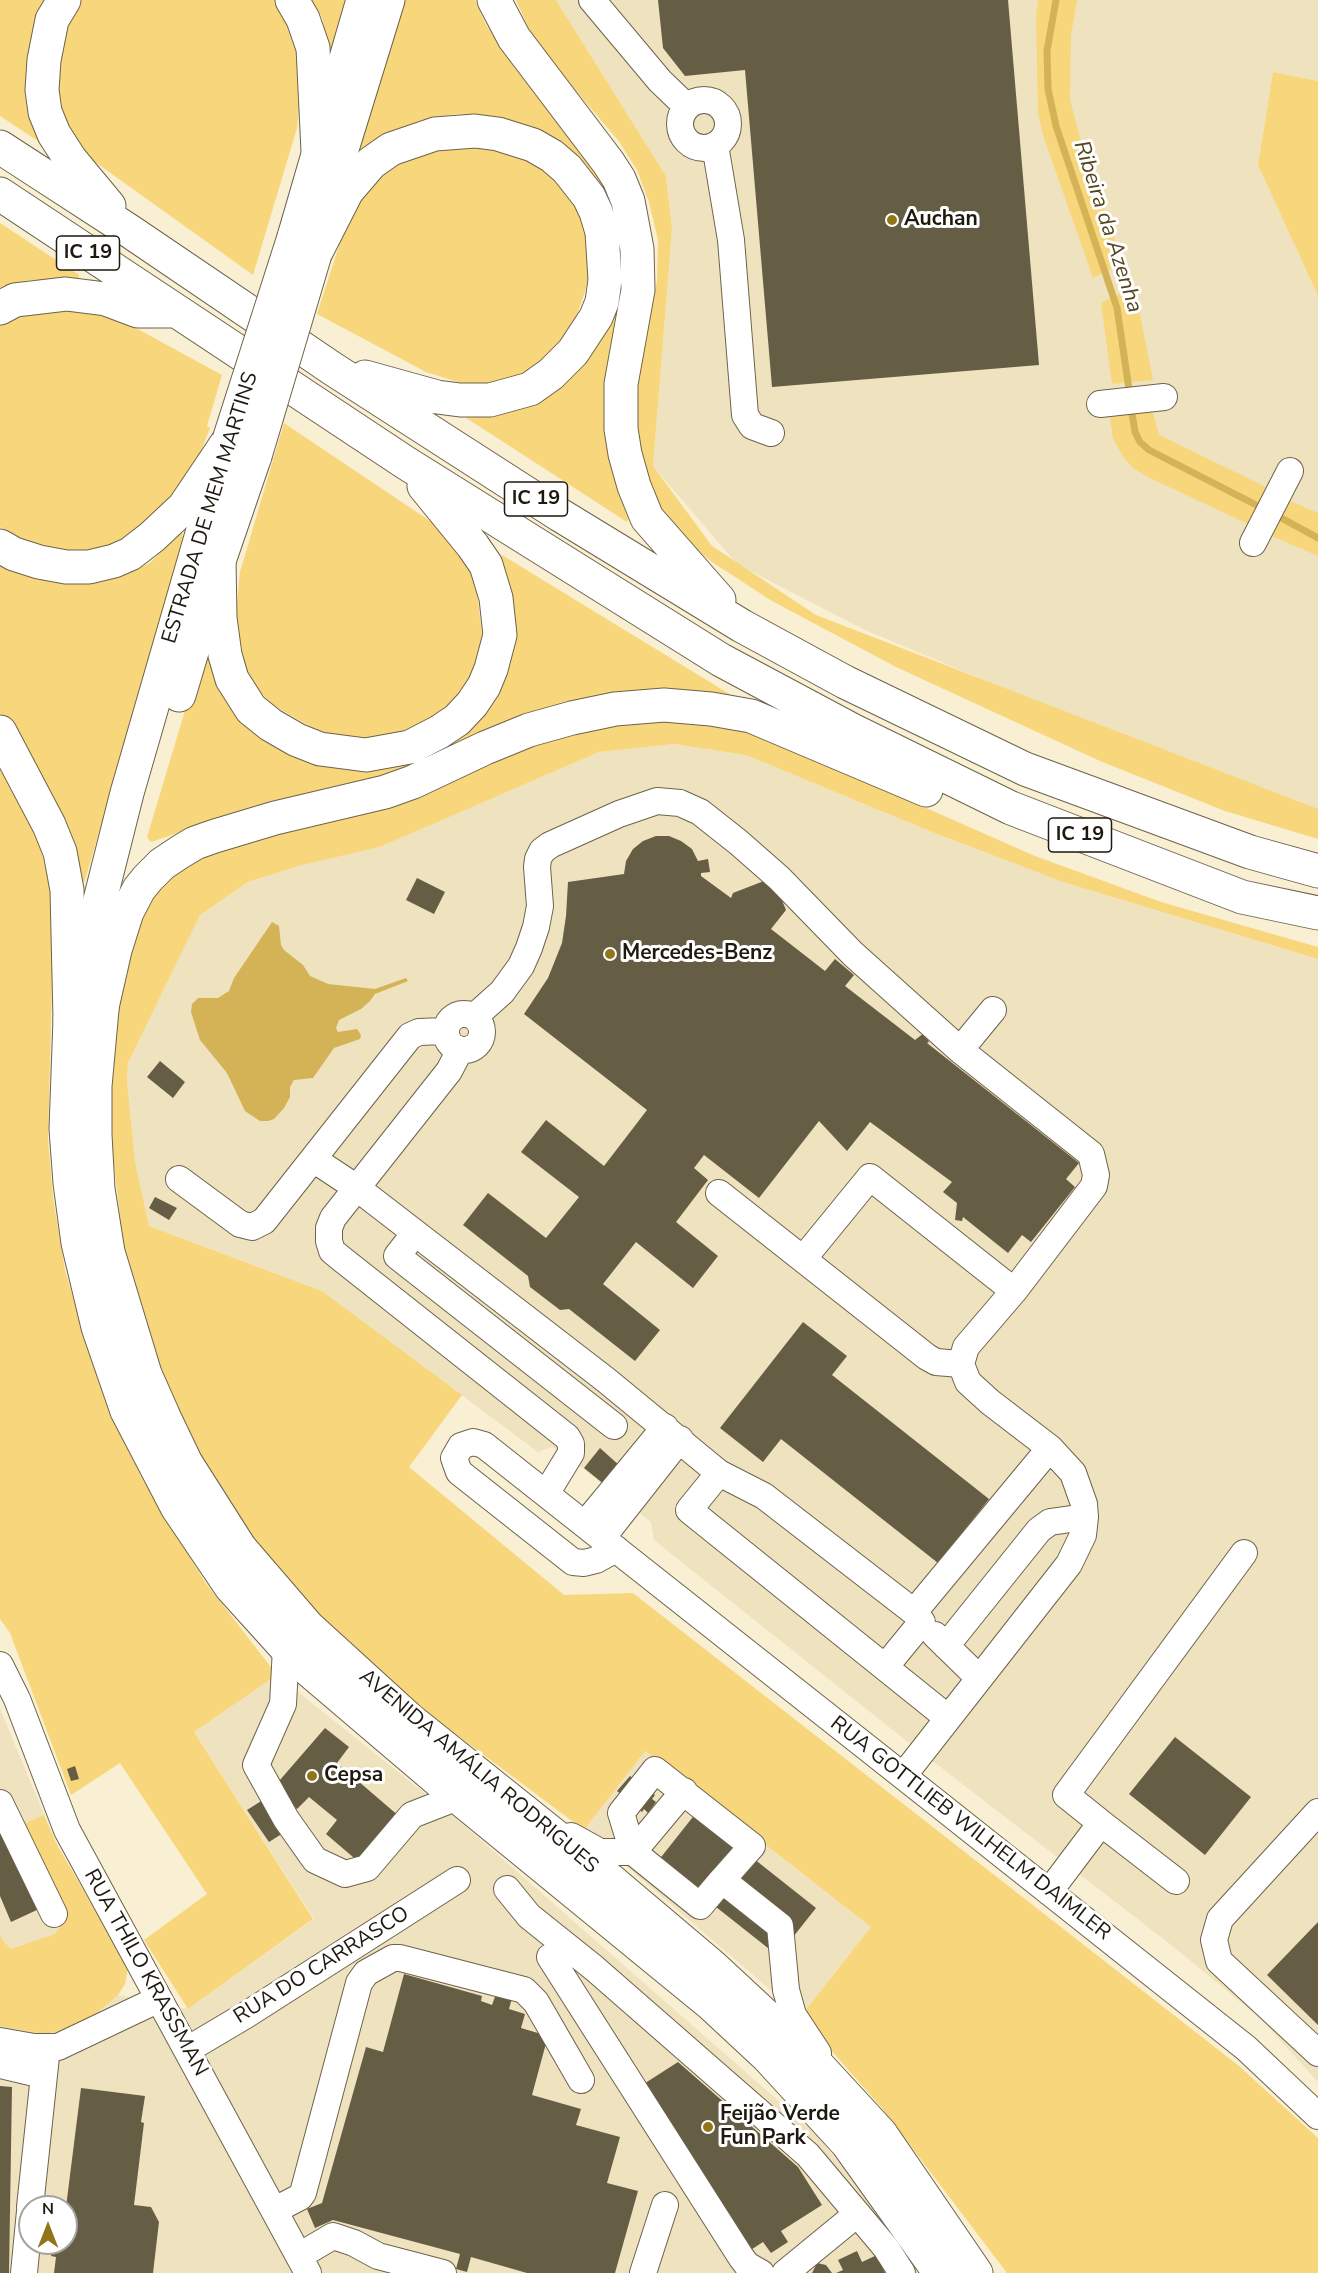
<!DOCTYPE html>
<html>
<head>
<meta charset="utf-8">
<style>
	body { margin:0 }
	#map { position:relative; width:1318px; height:2273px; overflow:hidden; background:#f9efd3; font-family:"Nunito Sans",sans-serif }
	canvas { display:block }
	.north { position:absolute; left:18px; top:2195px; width:60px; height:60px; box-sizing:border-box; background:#fff; border:2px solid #a5a39f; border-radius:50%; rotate:0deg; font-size:16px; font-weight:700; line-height:24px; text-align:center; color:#1d190f }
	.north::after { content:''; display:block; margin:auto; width:21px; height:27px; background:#92751b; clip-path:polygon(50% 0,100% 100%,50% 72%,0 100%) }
</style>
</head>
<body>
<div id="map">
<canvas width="1318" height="2273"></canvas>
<div class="north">N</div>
</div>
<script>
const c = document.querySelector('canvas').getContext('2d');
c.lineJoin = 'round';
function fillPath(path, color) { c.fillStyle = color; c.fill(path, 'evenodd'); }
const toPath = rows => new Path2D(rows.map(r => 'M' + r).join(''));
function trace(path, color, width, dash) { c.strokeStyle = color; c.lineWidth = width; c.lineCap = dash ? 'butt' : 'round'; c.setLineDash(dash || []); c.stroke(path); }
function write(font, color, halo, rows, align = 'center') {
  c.font = font + ' "Nunito Sans",sans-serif'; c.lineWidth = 6; c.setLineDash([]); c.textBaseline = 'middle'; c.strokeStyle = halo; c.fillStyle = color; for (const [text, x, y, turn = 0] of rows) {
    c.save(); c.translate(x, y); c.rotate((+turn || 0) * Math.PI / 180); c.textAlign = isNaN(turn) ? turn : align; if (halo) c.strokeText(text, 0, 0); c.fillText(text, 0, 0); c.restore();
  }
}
fillPath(toPath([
	[556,0,1318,0,1318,81,1273,72,1258,165,1318,296,1318,809,1204,772,865,630,737,564,653,466,672,229,666,176],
	[674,744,746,755,932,832,1063,882,1318,959,1318,2082,1260,2018,1170,1944,904,1739,654,1540,651,1522,568,1457,552,1447,538,1452,322,1291,149,1226,135,1162,127,1081,128,1063,200,915,248,882,302,865,380,847,599,752],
	[277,1675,457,1819,814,2132,872,2204,918,2273,0,2273,0,1709,56,1843,125,1984,118,1995,188,2009,314,1919,194,1732],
	[30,2207,66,2207,66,2243,30,2243],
	[644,1751,871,1927,801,2016,584,1830]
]), '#efe2bf');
fillPath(toPath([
	[0,0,48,0,34,110,38,141,0,116],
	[80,0,279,0,296,37,301,88,297,128,253,275,91,159,73,136,60,108,56,76,66,25],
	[312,0,351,0,336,48,329,49,322,17],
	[399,0,475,0,486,25,607,182,623,235,624,283,607,377,604,411,607,443,631,512,627,522,457,412,559,386,614,232,527,126,486,115,456,114,419,121,354,152],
	[516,0,556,0,666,176,672,229,653,466,712,546,816,615,1318,809,1318,839,1225,811,1100,761,896,667,772,601,712,562,685,540,664,514,654,494,634,429,637,362,657,281,658,240,649,202,637,170,618,140,535,43],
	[1038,0,1077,0,1071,35,1070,100,1079,134,1123,263,1093,278,1044,138,1038,113,1036,18],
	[1273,72,1318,81,1318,296,1258,165],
	[496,144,548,170,576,207,589,236,591,262,585,292,573,325,549,356,520,375,493,383,461,383,426,372,317,314,347,221,365,191,393,162,425,147],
	[0,223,79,275,79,280,29,280,14,284,0,292],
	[1132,288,1137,300,1153,380,1112,384,1101,303],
	[54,309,87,312,123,321,222,375,207,426,210,428,194,469,171,502,147,524,102,552,71,556,35,547,0,527,0,322,15,314],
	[1152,409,1159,435,1266,487,1248,524,1148,477,1133,468,1124,458,1113,439,1109,412],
	[284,423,439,527,469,569,476,587,483,641,476,673,452,707,407,732,368,740,344,740,309,726,273,705,254,686,243,668,234,635,240,572],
	[1290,501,1318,513,1318,556,1272,536],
	[181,530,184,541,85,880,78,892,62,823,0,713,0,560,57,581,84,584,128,573,150,563],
	[502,555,731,695,729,699,602,696,513,718,401,772,265,804,151,842,147,837,205,644,326,764,462,733],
	[632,718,716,725,758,734,1035,856,1161,902,1318,947,1318,959,1063,882,932,832,746,755,674,744,599,752,380,847,302,865,248,882,200,915,128,1063,127,1081,135,1162,149,1226,322,1291,462,1395,409,1467,564,1595,633,1593,1239,2066,1318,2138,1318,2273,1007,2273,881,2107,801,2016,871,1927,645,1751,584,1830,389,1684,302,1599,239,1521,187,1433,163,1383,125,1257,112,1149,111,1068,117,983,140,910,181,861,509,750],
	[0,760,35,828,50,884,53,942,48,1139,53,1198,65,1270,92,1362,119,1433,143,1480,205,1582,277,1675,194,1732,313,1919,188,2009,144,1940,207,1894,120,1763,71,1795,10,1633,0,1619],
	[44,1815,56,1843,128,1968,125,1984,118,1995,80,2027,44,2034,0,2026,0,1935,3,1941,11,1949,55,1934,65,1919,21,1825]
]), '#f8d67c');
fillPath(toPath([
	[272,922,279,926,281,945,284,950,303,965,310,976,328,984,375,989,406,978,408,981,375,994,370,1001,361,1009,339,1020,336,1028,338,1032,357,1029,361,1035,360,1039,334,1048,313,1078,294,1080,290,1087,290,1097,284,1108,274,1119,268,1121,260,1121,245,1111,227,1073,200,1040,191,1012,192,1004,198,998,218,998,229,991,234,978]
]), '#d4b356');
trace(toPath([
	[1056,0,1047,51,1048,89,1056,126,1117,308,1130,396],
	[1131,407,1135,432,1140,442,1149,450,1264,509],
	[1274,514,1318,538]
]), '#d4b356', 7);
fillPath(toPath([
	[658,0,1008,0,1039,365,772,387,745,70,685,76,663,48],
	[656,836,669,836,681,841,692,849,698,861,708,859,710,872,701,873,701,876,731,898,733,893,769,879,775,893,779,893,786,910,771,929,825,971,835,959,854,975,845,986,915,1040,924,1033,929,1042,927,1043,1079,1163,1066,1179,1075,1187,1031,1242,1022,1235,1008,1253,963,1217,962,1221,955,1220,957,1203,943,1192,952,1182,870,1122,847,1151,819,1121,759,1198,704,1155,694,1168,708,1180,676,1222,718,1256,693,1288,636,1242,603,1284,660,1330,635,1361,569,1309,560,1310,530,1287,528,1276,463,1225,488,1193,546,1238,579,1197,521,1152,546,1120,604,1166,647,1110,524,1014,548,978,562,943,566,916,568,882,624,874,626,861,633,849,643,841],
	[417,878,445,892,434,914,406,900],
	[160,1061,185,1082,173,1098,147,1077],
	[155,1197,177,1208,169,1220,149,1208],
	[803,1322,847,1356,832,1375,989,1499,938,1563,781,1439,763,1462,720,1428],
	[600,1448,620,1466,605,1485,584,1468],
	[325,1728,349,1747,337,1763,400,1817,360,1863,326,1834,337,1820,309,1797,297,1809,273,1788],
	[1175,1737,1251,1797,1205,1855,1129,1794],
	[75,1766,79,1779,71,1781,67,1769],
	[630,1776,655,1795,652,1799,656,1802,648,1813,644,1809,642,1812,617,1791],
	[266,1798,288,1830,269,1842,247,1810],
	[696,1813,816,1908,778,1956,658,1861],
	[4,1832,39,1909,11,1922,0,1896,0,1834],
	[1318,1922,1318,2025,1267,1975],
	[404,1974,482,1996,481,2001,492,2005,496,1994,512,1998,509,2009,525,2014,521,2028,548,2036,532,2095,581,2109,576,2125,620,2137,607,2183,638,2191,615,2273,527,2273,471,2257,467,2272,456,2269,460,2254,333,2220,315,2228,307,2209,322,2203,366,2047,383,2052],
	[678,2062,798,2167,822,2205,781,2231,788,2242,771,2253,763,2242,746,2253,639,2087],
	[0,2086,12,2087,9,2273,0,2273],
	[81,2088,145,2096,141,2122,144,2123,134,2205,151,2207,159,2222,153,2273,54,2273,56,2257,51,2256,53,2243,66,2243,66,2207],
	[857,2251,862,2262,877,2255,885,2273,836,2273,843,2270,838,2260],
	[817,2263,826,2265,832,2273,812,2273]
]), '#665d45');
const minor = toPath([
	[592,0,660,81,686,106],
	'680 124a24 24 0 1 1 48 0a24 24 0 1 1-48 0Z',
	[715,145,731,240,745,415,752,426,771,433],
	[1100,404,1164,397],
	[1253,543,1290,471],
	'446 1032a18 18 0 1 1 36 0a18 18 0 1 1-36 0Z',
	[474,1017,502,992,521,966,529,948,536,927,540,906,537,867,538,859,542,851,550,845,619,814,657,801,680,803,700,812,738,842,779,878,853,954,960,1050,1091,1154,1096,1175,1094,1186,1014,1291,966,1347,961,1364,968,1382,990,1402,1050,1448,1073,1473,1084,1504,1085,1517,1083,1535,1069,1564,903,1776],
	[460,1050,449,1071,333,1218,329,1228,329,1241,332,1251,343,1260,567,1437,571,1444,571,1453,546,1494],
	[960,1050,993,1010],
	[313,1159,357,1188,606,1380,719,1473,689,1510,948,1718],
	[179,1179,240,1224,252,1227,264,1221,410,1036,419,1032,445,1031],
	[719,1193,927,1357,936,1362,961,1364],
	[415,1233,397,1256,614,1426],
	[803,1259,870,1177,1014,1291],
	[719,1473,764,1496,914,1612,922,1622,885,1667],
	[585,1524,665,1427],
	[602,1538,680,1439],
	[616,1549,596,1560,584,1563,573,1562,459,1472,454,1458,461,1446,473,1442,484,1445,903,1776,1246,2048,1318,2116],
	[914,1612,1050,1448],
	[935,1635,979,1678],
	[946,1646,1039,1530,1050,1522,1085,1517],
	[286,1648,283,1704,256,1765,286,1819,315,1860,345,1874,367,1868,412,1815,458,1797],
	[0,1665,17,1699,67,1830,308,2273],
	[0,1803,54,1914],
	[1318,1812,1220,1919,1214,1940,1219,1961,1318,2053],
	[1101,1823,1066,1795,1244,1553],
	[571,1836,600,1852,633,1852,684,1791],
	[722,1880,700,1906,633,1852,621,1813,655,1770,752,1846,722,1880,780,1926,786,1990,793,2015,818,2053],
	[507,1889,529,1916,594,1968,808,2155,886,2248,902,2273],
	[1049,1892,1101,1823,1176,1881],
	[567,1947,550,1957,741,2257,747,2265,761,2273],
	[0,2041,34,2047,58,2047,159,1999],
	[187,2050,246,2015,457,1880],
	[0,2065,43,2075],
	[30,2207,47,2047],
	[275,2210,300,2197,303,2193,359,1983,366,1973,393,1958,400,1958,524,1990,536,2002,581,2080],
	[299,2256,333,2236,354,2243,378,2256,443,2273],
	[24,2273,30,2211],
	[643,2273,665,2205],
	[785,2273,857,2214]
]);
const major = toPath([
	[322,226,334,175,388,0],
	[294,237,363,0],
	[227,447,127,793,70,1019,66,1129,70,1183,78,1243,98,1327,127,1411,177,1507,231,1587,297,1660,458,1797,711,2004,768,2057,847,2143,940,2273],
	[179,695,219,561,255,456],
	[104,988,95,1086,95,1135,98,1189,108,1252,145,1374,164,1417,186,1463,240,1548,308,1627,410,1720,615,1884,712,1966,809,2056,881,2134,976,2273]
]);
const highway = toPath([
	[64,0,52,20,44,60,42,90,45,112,54,134,70,159,109,206],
	[292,0,303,19,313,48,318,151],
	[494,0,514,38,608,162,619,179,628,201,637,249,638,290,621,384,621,429,625,454,634,486,647,518,719,600],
	[0,147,131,232,333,369,560,515,742,626,845,682,1025,769,1250,852,1318,871],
	[0,194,406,463,721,660,852,730,1011,808,1242,897,1318,913],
	[315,254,347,191,371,163,391,149,435,134,475,131,498,134,533,145,552,156,567,169,589,197,596,212,602,232,605,280,602,302,596,317,573,352,551,374,530,389,490,400,460,400,437,397,365,377],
	[0,308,15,300,66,294,106,299,138,311,173,311],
	[0,546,14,554,39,562,66,567,89,567,114,561,130,554,152,537,184,507,229,440],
	[219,561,220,618,225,655,232,679,251,709,271,725,297,740,320,749,366,755,410,747,439,732,457,720,472,704,484,686,491,669,500,635,496,598,486,565,473,546,424,486],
	[0,732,49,825,60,852,67,890,70,1019],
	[100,1016,115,950,127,912,139,889,148,878,162,864,180,852,195,843,215,836,275,818,385,792,413,782,485,748,529,730,572,718,615,709,664,705,711,709,751,716,926,790]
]);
trace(minor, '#6d634b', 28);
trace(major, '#6d634b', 35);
trace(highway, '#6d634b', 35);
trace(minor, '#fff', 26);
trace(major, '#fff', 33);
trace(highway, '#fff', 33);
const majorBridge = toPath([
	[229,440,294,237],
	[255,456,315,254]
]);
trace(majorBridge, '#6d634b', 35, []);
trace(majorBridge, '#fff', 33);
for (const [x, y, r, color] of [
	[892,220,6,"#92751b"],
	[610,954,6,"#92751b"],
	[312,1776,6,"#92751b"],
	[708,2127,6,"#92751b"]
]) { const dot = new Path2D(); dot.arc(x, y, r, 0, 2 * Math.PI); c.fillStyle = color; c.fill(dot); trace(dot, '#fff', 2); }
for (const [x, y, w] of [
	[88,253,63],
	[536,499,63],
	[1080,835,63]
]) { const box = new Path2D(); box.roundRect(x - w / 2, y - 17, w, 34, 4.5); c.fillStyle = '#fff'; c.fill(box); trace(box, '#1d190f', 1.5); }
write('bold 20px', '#1d190f', null, [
	["IC 19",88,253],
	["IC 19",536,499],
	["IC 19",1080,835]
]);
write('bold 21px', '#1d190f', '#fff', [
	["Auchan",904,220],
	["Mercedes-Benz",622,954],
	["Cepsa",324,1776],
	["Feijão Verde",720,2115],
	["Fun Park",720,2139]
], 'left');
write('21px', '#1d190f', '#fff', [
	["ESTRADA DE MEM MARTINS",211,508,-73],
	["AVENIDA AMÁLIA RODRIGUES",478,1772,40],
	["RUA GOTTLIEB WILHELM DAIMLER",970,1829,38],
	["RUA DO CARRASCO",322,1966,-32],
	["RUA THILO KRASSMAN",145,1973,61]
]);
write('italic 22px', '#52441d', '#fff', [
	["Ribeira da Azenha",1107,227,72]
]);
</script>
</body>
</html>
